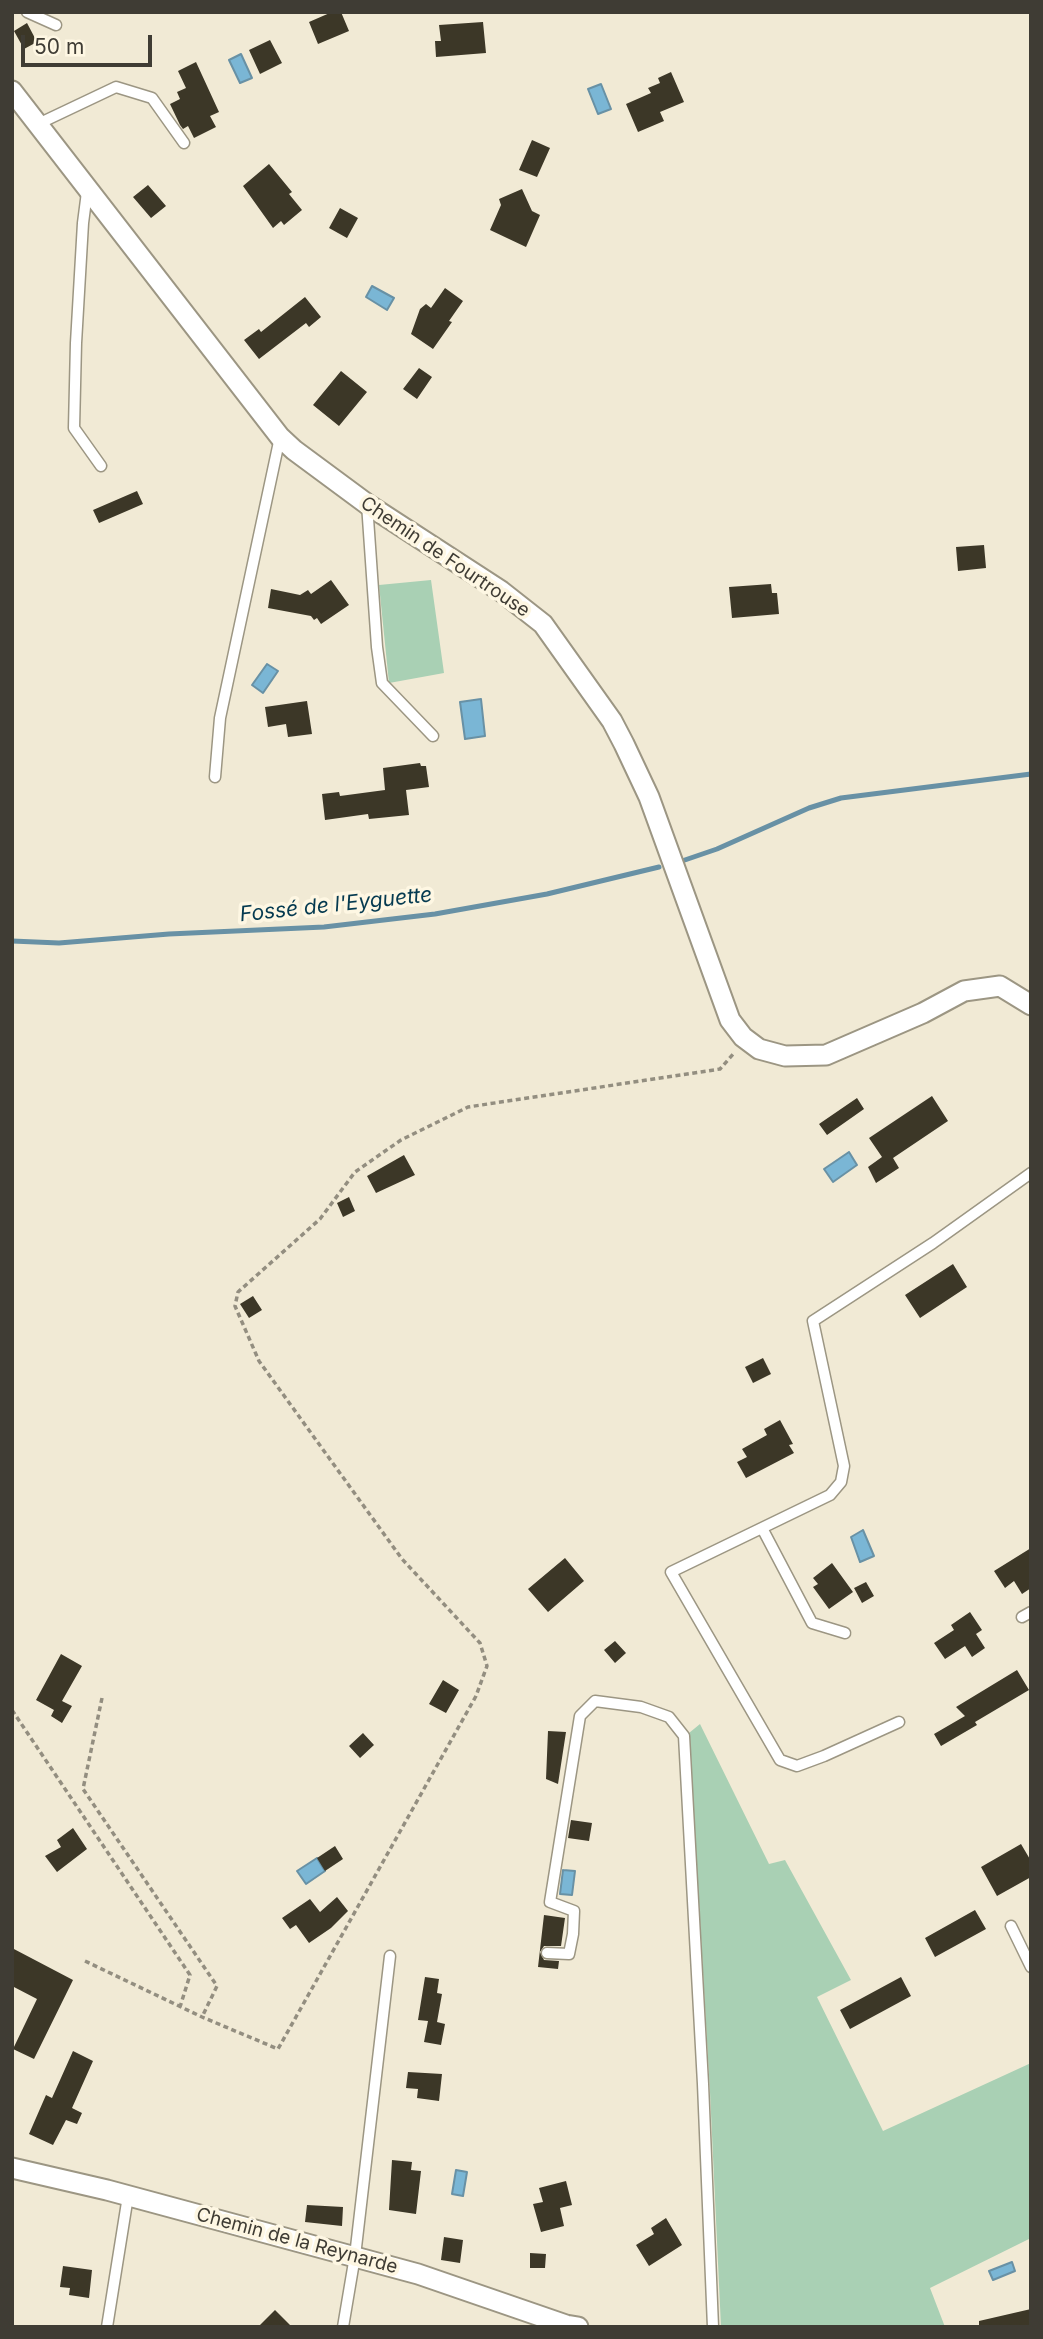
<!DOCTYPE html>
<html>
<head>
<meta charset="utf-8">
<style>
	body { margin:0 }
	#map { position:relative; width:1043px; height:2339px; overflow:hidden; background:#f1ead5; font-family:Inter,sans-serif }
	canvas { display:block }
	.frame { position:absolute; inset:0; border:14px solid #3f3c34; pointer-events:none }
	.scale { position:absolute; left:21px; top:35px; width:131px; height:32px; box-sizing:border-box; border:4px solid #3f3c34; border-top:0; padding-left:9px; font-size:21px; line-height:24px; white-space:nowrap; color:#3f3c34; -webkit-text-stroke:5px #fef7e3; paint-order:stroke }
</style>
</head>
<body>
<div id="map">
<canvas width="1043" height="2339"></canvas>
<div class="frame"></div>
<div class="scale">50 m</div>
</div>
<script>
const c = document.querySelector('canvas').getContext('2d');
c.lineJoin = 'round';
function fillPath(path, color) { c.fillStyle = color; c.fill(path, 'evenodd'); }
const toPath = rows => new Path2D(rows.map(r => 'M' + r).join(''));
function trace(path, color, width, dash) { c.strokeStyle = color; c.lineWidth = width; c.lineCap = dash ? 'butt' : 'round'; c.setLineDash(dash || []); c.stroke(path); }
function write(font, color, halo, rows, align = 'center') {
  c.font = font + ' Inter,sans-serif'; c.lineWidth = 7; c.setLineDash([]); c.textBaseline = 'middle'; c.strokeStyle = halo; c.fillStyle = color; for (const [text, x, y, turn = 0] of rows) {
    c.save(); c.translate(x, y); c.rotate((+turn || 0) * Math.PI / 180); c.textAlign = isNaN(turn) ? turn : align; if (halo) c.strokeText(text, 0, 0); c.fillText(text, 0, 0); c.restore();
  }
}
fillPath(toPath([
	[431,580,444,673,389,683,379,585],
	[700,1724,769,1864,785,1860,851,1980,817,1997,883,2131,1031,2063,1031,2238,930,2288,945,2327,721,2327,710,2092,689,1733]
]), '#a9d0b4');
const water = toPath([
	[241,54,252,78,240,83,229,60,241,54],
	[601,84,611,109,598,114,588,89,601,84],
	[372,286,394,298,387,310,366,297,372,286],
	[267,664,278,671,263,693,252,685,267,664],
	[481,699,485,736,465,739,460,702,481,699],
	[849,1152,857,1165,833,1182,824,1169,849,1152],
	[863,1530,874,1556,860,1562,851,1537,863,1530],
	[317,1858,325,1871,306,1884,297,1871,317,1858],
	[563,1870,575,1871,572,1895,560,1894,563,1870],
	[456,2170,467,2172,463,2196,452,2194,456,2170],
	[1012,2262,1015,2271,993,2280,989,2271,1012,2262]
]);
fillPath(water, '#7ab6d5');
trace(water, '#6891a5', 2);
trace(toPath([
	[679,862,717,849,809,808,841,798,1031,774],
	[12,941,59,943,169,934,324,927,435,914,547,894,659,867]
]), '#6891a5', 5);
fillPath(toPath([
	[332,12,341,12,349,31,318,44,309,22],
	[483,22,486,53,436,57,435,41,441,41,439,25],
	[27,23,37,42,24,49,14,31],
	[270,40,282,63,260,74,249,50],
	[196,62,219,112,210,116,216,127,194,138,188,126,183,129,180,125,170,104,180,99,177,92,186,88,178,71],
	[671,72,684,102,660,112,664,121,638,132,626,104,651,93,648,88,660,83,658,78],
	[532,140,550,148,537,177,519,170],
	[269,164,292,192,289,194,302,210,284,225,281,221,273,228,243,186],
	[148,185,166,206,151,218,133,197],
	[522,189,532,211,540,215,526,247,490,230,501,205,499,199],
	[340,208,358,218,347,238,329,228],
	[445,288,463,301,449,321,452,322,433,349,411,334,420,309,426,304,431,308],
	[305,297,321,317,309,327,306,323,259,359,244,340,259,329,261,332],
	[419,368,432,377,417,399,403,389],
	[341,371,367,392,339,426,313,405],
	[137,491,143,504,99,523,93,510],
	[984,545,986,568,958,571,956,547],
	[331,580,349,605,321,624,317,618,314,620,311,616,268,608,271,589,300,595,308,590,311,594],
	[771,584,772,593,777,593,779,614,732,618,729,587],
	[307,701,312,734,288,737,286,724,268,727,265,707],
	[420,763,421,766,426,766,429,787,406,790,409,815,369,819,368,814,325,820,322,794,339,792,340,796,385,790,383,768],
	[932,1096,948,1121,893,1158,899,1168,876,1183,868,1167,882,1157,869,1138],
	[857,1098,864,1109,827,1135,819,1124],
	[404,1155,415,1175,376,1193,367,1176],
	[349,1197,355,1211,343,1217,337,1203],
	[953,1264,967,1287,920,1318,905,1295],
	[253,1296,262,1310,249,1318,240,1304],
	[763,1358,771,1374,753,1383,745,1367],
	[780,1420,793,1444,789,1445,794,1453,746,1478,737,1462,747,1457,742,1449,767,1435,764,1429],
	[1031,1548,1031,1588,1022,1594,1014,1581,1005,1588,994,1571],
	[565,1558,584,1581,548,1612,528,1589],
	[832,1563,853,1592,829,1609,813,1587,818,1584,813,1578],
	[866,1582,874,1596,862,1603,854,1588],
	[970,1612,982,1630,976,1634,985,1648,972,1657,965,1646,945,1659,934,1643,954,1630,951,1625],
	[615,1641,626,1653,615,1663,604,1650],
	[61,1654,82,1666,62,1701,72,1706,62,1723,51,1716,54,1710,36,1700],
	[1017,1670,1029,1690,975,1722,977,1725,941,1746,934,1734,965,1716,956,1707],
	[443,1680,459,1690,446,1713,429,1704],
	[548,1731,566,1732,558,1784,546,1779],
	[363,1733,374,1745,360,1758,349,1746],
	[571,1820,592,1823,589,1841,568,1838],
	[73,1828,87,1849,57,1872,45,1856,61,1847,57,1840],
	[1021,1844,1031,1861,1031,1877,997,1896,981,1867],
	[335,1846,343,1859,325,1871,317,1858],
	[337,1897,348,1911,331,1928,309,1943,296,1925,290,1929,282,1918,310,1899,320,1912],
	[975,1910,986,1929,935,1957,925,1938],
	[544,1915,565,1918,561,1946,544,1946,540,1952,544,1960,559,1961,558,1969,538,1967],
	[12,1948,73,1980,34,2059,13,2049,37,1999,12,1986],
	[425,1977,439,1979,437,1993,442,1994,437,2022,445,2024,441,2045,424,2042,428,2021,418,2020],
	[901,1977,911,1996,850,2029,840,2010],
	[73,2051,93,2061,72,2108,82,2113,77,2124,66,2120,53,2145,29,2134,46,2095,52,2098],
	[408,2072,442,2074,439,2101,417,2098,418,2089,406,2088],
	[392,2160,412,2162,411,2170,421,2171,416,2214,389,2210],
	[566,2181,572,2205,560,2208,564,2226,541,2232,533,2204,543,2202,539,2188],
	[307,2205,343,2207,342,2226,305,2222],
	[666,2218,682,2245,649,2266,636,2245,654,2234,651,2228],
	[444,2237,463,2240,460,2263,441,2260],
	[530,2253,546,2254,545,2268,530,2268],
	[63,2266,92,2270,89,2298,69,2295,70,2288,60,2287],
	[1031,2309,1031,2327,979,2327,979,2321],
	[275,2310,292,2327,258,2327]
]), '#3c3727');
const lane = toPath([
	[27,12,56,25],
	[38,124,116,87,152,98,184,143],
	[87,192,83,223,76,343,74,428,101,466],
	[367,504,377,647,382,683,433,736],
	[215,777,220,718,280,437],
	[762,1528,812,1623,845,1633],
	[1022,1617,1031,1612],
	[899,1722,824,1756,797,1766,780,1760,671,1572,830,1495,841,1482,844,1466,813,1321,933,1243,1031,1173],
	[1011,1926,1031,1967],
	[547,1953,569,1954,573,1934,574,1911,550,1902,580,1716,595,1701,641,1707,669,1717,684,1736,703,2084,713,2327],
	[107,2327,128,2196],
	[343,2327,355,2256,390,1956]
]);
const street = toPath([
	[12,91,280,437,294,450,367,504,501,591,543,624,612,721,624,744,649,797,730,1020,743,1037,759,1049,785,1056,826,1055,923,1013,964,991,1000,986,1031,1005],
	[12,2168,107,2190,418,2274,566,2325,578,2327]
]);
trace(lane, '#9c9683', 13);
trace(street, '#9c9683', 23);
trace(toPath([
	[102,1698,83,1789,217,1986,202,2017],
	[12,1710,190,1975,180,2007],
	[85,1961,202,2017,278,2049,476,1696,487,1666,480,1643,402,1559,259,1361,235,1306,238,1292,320,1219,355,1172,401,1140,468,1107,720,1069,735,1052]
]), '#938e80', 3.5, [5, 3.5]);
trace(lane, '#fff', 10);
trace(street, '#fff', 19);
write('19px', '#3f3c34', '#fef7e3', [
	["Chemin de Fourtrouse",445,557,34],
	["Chemin de la Reynarde",297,2241,15]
]);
write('italic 21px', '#053a50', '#fef7e3', [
	["Fossé de l'Eyguette",336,905,-6]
]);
</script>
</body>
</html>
